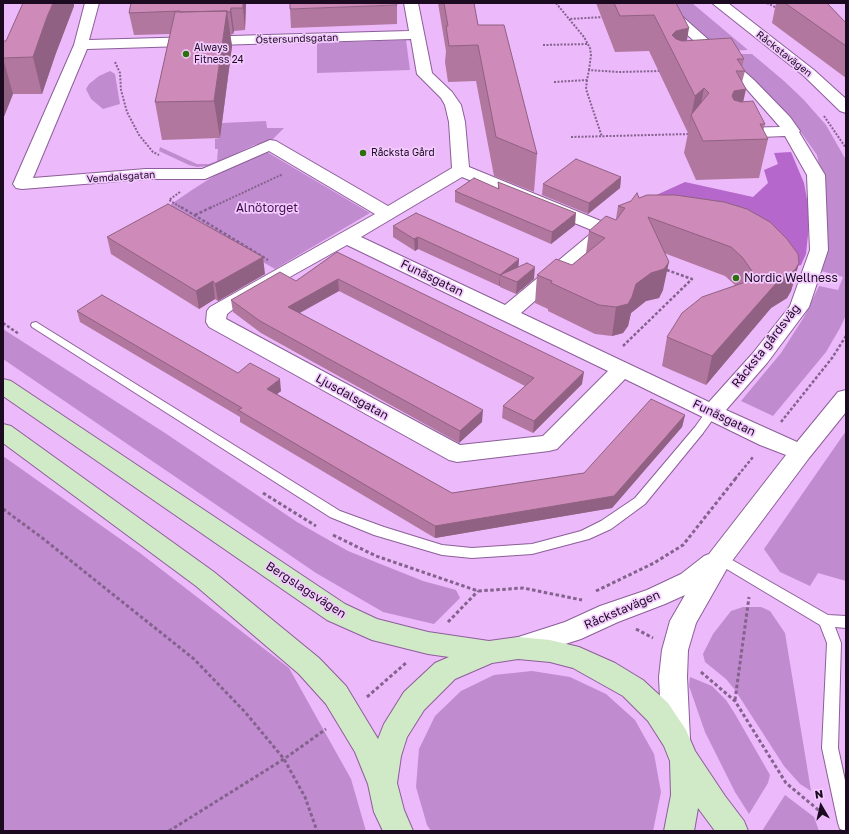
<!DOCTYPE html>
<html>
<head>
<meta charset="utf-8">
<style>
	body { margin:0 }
	#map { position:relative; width:849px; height:834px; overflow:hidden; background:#ecb9fa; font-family:"Golos Text",sans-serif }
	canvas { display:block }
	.frame { position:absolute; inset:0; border:4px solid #1c0a21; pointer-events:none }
	.north { position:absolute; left:801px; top:786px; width:40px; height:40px; -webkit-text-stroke:3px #f3cbff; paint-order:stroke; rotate:351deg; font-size:11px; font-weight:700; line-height:16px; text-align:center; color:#1c0a21 }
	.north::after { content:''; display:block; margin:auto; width:14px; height:18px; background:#1c0a21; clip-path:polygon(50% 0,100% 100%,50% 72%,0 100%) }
</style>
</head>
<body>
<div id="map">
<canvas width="849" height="834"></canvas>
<div class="frame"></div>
<div class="north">N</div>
</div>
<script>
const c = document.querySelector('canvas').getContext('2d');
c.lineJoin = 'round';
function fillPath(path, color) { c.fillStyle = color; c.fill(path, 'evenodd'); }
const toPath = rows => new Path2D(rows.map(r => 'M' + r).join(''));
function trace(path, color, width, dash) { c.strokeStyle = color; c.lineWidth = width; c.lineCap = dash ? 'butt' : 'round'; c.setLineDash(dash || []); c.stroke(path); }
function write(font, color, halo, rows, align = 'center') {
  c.font = font + ' "Golos Text",sans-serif'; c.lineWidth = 3.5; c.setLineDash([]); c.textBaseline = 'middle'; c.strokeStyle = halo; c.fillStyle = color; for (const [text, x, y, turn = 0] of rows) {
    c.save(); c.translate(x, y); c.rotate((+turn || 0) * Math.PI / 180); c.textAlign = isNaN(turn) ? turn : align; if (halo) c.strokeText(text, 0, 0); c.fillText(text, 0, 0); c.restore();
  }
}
fillPath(toPath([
	[668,3,692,3,748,50,721,51],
	[406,40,410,70,317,73,317,43],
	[727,54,752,54,784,81,803,99,826,125,846,160,846,315,840,328,826,352,773,416,741,401,781,353,804,317,819,286,838,290,843,277,821,271,826,252,828,230,823,183,817,155,788,114],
	[110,71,115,74,120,104,103,109,91,99,86,89,89,84,99,76],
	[266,121,267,128,284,128,270,142,254,145,209,166,197,167,189,165,159,151,160,147,197,164,209,164,217,161,218,149,215,149,215,139,220,138,222,123],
	[267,152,370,213,275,269,167,207,192,190,217,174],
	[3,329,165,433,297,522,348,551,423,581,456,590,460,598,434,624,383,612,316,573,3,359],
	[846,431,846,581,818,573,810,586,780,572,764,549],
	[3,456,140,553,289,668,351,779,366,831,3,831],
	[743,607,761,607,770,611,785,633,811,791,800,784,784,766,735,690,726,679,705,662,703,654,713,634,731,611],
	[532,671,570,677,606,694,635,720,654,754,661,792,653,831,431,831,427,825,416,787,419,749,435,716,461,691,494,675],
	[690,677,712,686,726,700,735,714,770,775,768,783,749,814,735,792,705,732,689,686],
	[785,795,814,817,819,831,762,831]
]), '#c18bd0');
fillPath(toPath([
	[791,152,804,183,810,216,806,254,801,265,785,270,652,197,685,182,753,197,768,183,764,170,778,164,774,153]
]), '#b567cb');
const lane = toPath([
	[36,322,340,511,384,527,442,545,472,548,532,544,581,531,601,521,635,498,695,427,708,409,712,408,716,409,718,412,703,433,645,504,611,529,589,539,532,554,472,558,442,555,374,535,330,517,32,327,31,325,32,323,36,322],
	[720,553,828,615,846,616,846,628,835,627,841,643,838,748,846,785,846,831,840,829,838,823,822,748,827,643,820,625,715,562,713,558,715,554,720,553]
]);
const street = toPath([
	[85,3,99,3,89,40,409,31,404,3,418,3,432,73,452,92,461,105,465,122,469,167,613,226,616,230,521,313,709,402,753,353,790,306,810,250,807,175,785,136,735,138,729,136,727,133,729,130,735,128,780,127,744,86,652,3,667,3,754,80,790,117,800,131,799,132,825,175,828,250,809,307,767,363,726,410,797,442,838,392,846,390,846,412,809,458,729,565,696,623,688,650,687,677,690,739,686,748,676,752,666,748,662,739,659,677,662,650,670,621,685,595,665,604,618,622,581,639,518,659,509,656,505,648,509,640,565,622,600,606,647,590,681,574,704,556,709,554,786,455,760,445,625,379,557,449,549,451,457,462,449,460,209,327,206,322,207,311,210,307,375,214,269,151,205,179,146,179,22,189,16,188,13,184,74,45,85,3],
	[411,39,417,74,441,98,445,105,449,122,452,168,388,206,276,141,270,140,202,169,146,169,33,178,87,49,411,39],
	[462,177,594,231,505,305,361,237,462,177],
	[347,245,608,371,543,436,460,445,226,319,227,314,236,307,347,245],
	[712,3,728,3,814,70,846,99,846,113,840,111,804,76,712,3]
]);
const secondary = toPath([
	[3,379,11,381,345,604,377,619,428,632,489,641,518,637,550,640,579,647,615,663,643,680,668,703,686,730,695,751,725,796,744,821,748,831,715,831,698,808,694,831,664,831,671,795,670,761,664,746,648,721,623,696,573,668,550,662,518,659,492,663,455,679,424,710,407,737,401,756,397,783,404,810,413,831,383,831,374,812,368,784,355,752,326,704,299,674,196,586,3,443,3,424,11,426,214,572,319,658,346,686,378,739,384,724,404,692,435,663,449,657,428,654,372,640,327,620,3,396,3,379]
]);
trace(lane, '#8c5e99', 2);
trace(street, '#8c5e99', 2);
trace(secondary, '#8c5e99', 2);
trace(toPath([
	[556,3,569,19],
	[767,3,777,8],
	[543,45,588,44],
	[115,62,120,73,121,90,127,112,139,135,153,152,159,155],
	[589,70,591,55,590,48,584,37,569,19,604,17],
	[587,80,586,89,602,137],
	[554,82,587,80,589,70,618,72,660,71],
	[824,116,846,148],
	[571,137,690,134],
	[180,192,169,200,182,208],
	[210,208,283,174]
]), '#84628e', 2, [2, 1.5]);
trace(toPath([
	[181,207,268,260],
	[195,215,212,207],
	[3,323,19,334],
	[623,346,692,279,664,269],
	[781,422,832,358,846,336],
	[735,479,753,457]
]), '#84628e', 2.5, [3, 2]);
trace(toPath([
	[263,493,316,526],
	[3,509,41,537,194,659,245,712,284,759,305,797,317,831],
	[333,535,376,556,478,591,523,588,582,600],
	[596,591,654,563,683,545,736,478],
	[448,622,478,591],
	[636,629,653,638],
	[701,672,735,701,786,783,822,813],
	[367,697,407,662],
	[735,700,749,597],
	[169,831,284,759,326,729]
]), '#84628e', 3, [3.5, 2.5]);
fillPath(lane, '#fff');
fillPath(street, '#fff');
fillPath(secondary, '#d0eac7');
fillPath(toPath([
	[131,3,246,3,245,30,234,31,233,34,230,35,232,46,220,138,162,140,155,102,170,34,134,35,129,13],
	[438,3,474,3,478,25,537,154,534,192,494,176,476,81,448,82,445,62,446,51],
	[596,3,676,3,687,41,744,59,742,67,745,71,742,82,743,102,765,124,763,131,768,139,759,178,696,180,684,153,688,133,649,51,615,52],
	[776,3,827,3,846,23,846,78,772,23],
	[397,5,397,24,291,28,290,9],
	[74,6,56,53,42,94,13,94,3,119,3,41,6,41],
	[621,177,620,188,588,214,542,195,543,184],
	[498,182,575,225,551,244,455,202,455,191,498,188],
	[639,198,799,263,791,291,787,298,771,308,706,385,662,366,667,337,735,285,725,276,664,253,663,290,659,298,646,301,631,313,628,326,623,333,612,336,595,334,548,311,548,309,535,303,537,275,572,265,586,253,589,231,616,220,616,219,618,206],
	[393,226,519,259,518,267,534,279,516,294,500,287,500,286,499,286,418,249,415,251,393,237],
	[107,237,265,274,218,301,215,299,199,309,111,254],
	[337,252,582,384,533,433,502,418,503,406,525,386,339,291,300,313,482,422,459,443,261,333,233,312,231,300,296,281],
	[77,311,238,373,281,391,277,394,452,493,584,473,685,415,682,427,612,508,435,538,240,422,240,417,80,322]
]), '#b1779f');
fillPath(toPath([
	[53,3,74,3,74,6,56,53,42,94,33,57,47,17],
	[243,3,246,3,245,30,243,8],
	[231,8,234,31,233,34,230,12],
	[227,11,232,46,220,138,214,101],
	[689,28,683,64,672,35,676,31],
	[3,58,13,94,3,119],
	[704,88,697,126,691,115,688,133,695,96],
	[746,89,738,126,732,96,734,91],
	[621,177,620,188,588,214,589,203],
	[576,213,575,225,551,244,552,232],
	[418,237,418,249,415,251,414,239],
	[263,257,265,274,218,301,215,284],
	[519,259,518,271,500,275,500,286,499,286,500,275],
	[669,262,663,290,659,298,646,301,631,313,628,326,623,333,612,336,616,307,636,284,651,273],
	[799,263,791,291,787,298,771,308,706,385,712,356,779,280],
	[535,267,534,279,516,294,517,282],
	[338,279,339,291,290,318,288,307],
	[213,281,215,299,199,309,196,291],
	[584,372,582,384,533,433,534,421],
	[280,379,281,391,268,401,267,389],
	[483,410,482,422,459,443,460,431],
	[685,415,682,427,612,508,435,538,435,526,614,496]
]), '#906182');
const building = toPath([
	[23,3,53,3,47,17,33,57,3,58,3,41,6,41,23,3],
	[131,3,243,3,243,8,231,8,230,12,227,12,227,11,180,12,180,11,129,13,131,3],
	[290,3,396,3,397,5,290,9,290,3],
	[444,3,474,3,478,25,504,25,537,154,496,137,478,45,449,46,446,26,448,26,444,3],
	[614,3,676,3,689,28,676,31,672,35,676,39,682,41,731,38,744,59,737,59,745,71,736,71,746,89,734,91,732,96,734,100,741,102,753,101,765,124,760,124,768,139,703,141,691,115,709,93,704,88,695,96,654,15,620,16,614,3],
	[785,3,827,3,846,23,846,46,785,3],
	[227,11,214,101,155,102,175,12,227,11],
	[576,159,621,177,589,203,543,184,576,159],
	[474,178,499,189,498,182,576,213,552,232,455,191,474,178],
	[637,193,639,198,647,195,675,195,724,202,747,209,770,222,787,239,798,254,799,263,795,270,779,280,712,356,667,337,682,313,702,297,757,278,742,257,731,247,648,217,669,262,664,269,651,273,636,284,632,297,628,304,616,307,599,305,551,283,552,281,537,275,556,259,572,265,605,238,589,231,606,216,616,220,625,208,618,206,631,201,637,193],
	[168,204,263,257,215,284,213,281,196,291,107,237,168,204],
	[416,213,519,259,500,275,418,237,414,239,393,226,416,213],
	[337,252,584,372,534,421,503,406,534,378,338,279,288,307,483,410,460,431,260,321,231,300,280,272,296,281,337,252],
	[527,263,535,267,517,282,500,275,527,263],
	[102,295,238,373,250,363,280,379,267,389,452,493,584,473,651,399,685,415,614,496,435,526,238,410,242,408,77,311,102,295]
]);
fillPath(building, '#ce8ab9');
trace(building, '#906182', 1);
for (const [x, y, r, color] of [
	[186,54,4,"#2c700d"],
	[363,153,4,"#2c700d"],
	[736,278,4,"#2c700d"]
]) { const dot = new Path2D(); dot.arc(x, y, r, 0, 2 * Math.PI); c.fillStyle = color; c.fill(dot); trace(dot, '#f3cbff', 1.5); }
write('10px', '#1c0a21', '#f3cbff', [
	["Östersundsgatan",297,39,-2],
	["Råckstavägen",784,54,38],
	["Vemdalsgatan",121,177,-4]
]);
write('10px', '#1c0a21', '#f3cbff', [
	["Always",194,48],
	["Fitness 24",194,60],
	["Råcksta Gård",371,153]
], 'left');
write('12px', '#400d4d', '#f3cbff', [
	["Alnötorget",267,208]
]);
write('12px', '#1c0a21', '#f3cbff', [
	["Funäsgatan",432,278,26],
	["Råcksta gårdsväg",766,346,-52],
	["Ljusdalsgatan",352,397,29],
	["Funäsgatan",724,418,26],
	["Bergslagsvägen",306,590,33],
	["Råckstavägen",622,610,-23]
]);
write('12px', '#1c0a21', '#f3cbff', [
	["Nordic Wellness",744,278]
], 'left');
</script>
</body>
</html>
